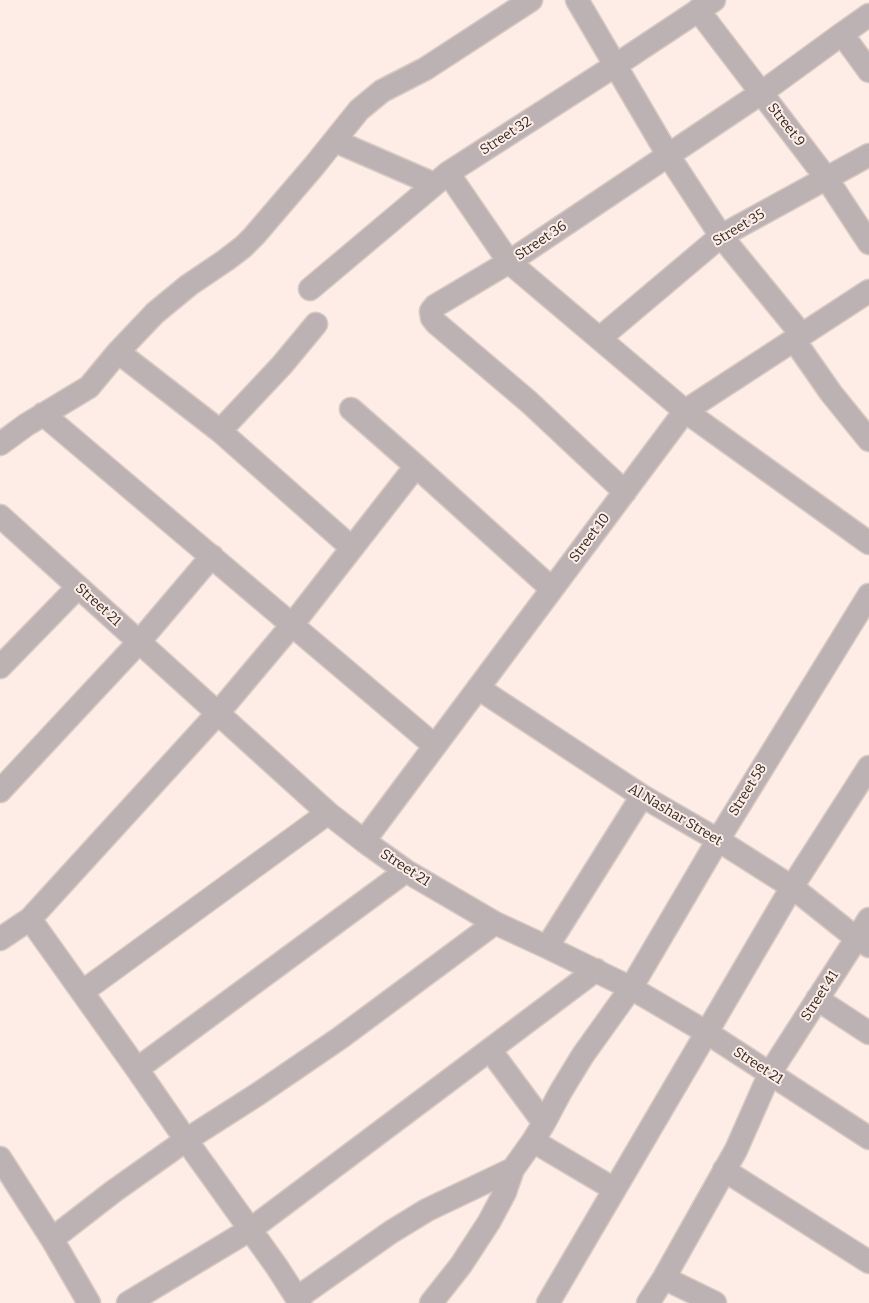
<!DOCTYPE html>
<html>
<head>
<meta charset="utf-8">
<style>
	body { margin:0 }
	canvas { display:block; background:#feede6 }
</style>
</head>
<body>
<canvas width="869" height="1303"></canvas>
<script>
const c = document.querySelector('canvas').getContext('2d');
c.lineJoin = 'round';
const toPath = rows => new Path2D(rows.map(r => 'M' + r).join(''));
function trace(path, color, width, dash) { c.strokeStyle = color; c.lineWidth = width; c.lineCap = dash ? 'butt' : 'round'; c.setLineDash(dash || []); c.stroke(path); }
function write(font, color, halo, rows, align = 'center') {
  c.font = font + ' Bitter,serif'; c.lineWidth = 4; c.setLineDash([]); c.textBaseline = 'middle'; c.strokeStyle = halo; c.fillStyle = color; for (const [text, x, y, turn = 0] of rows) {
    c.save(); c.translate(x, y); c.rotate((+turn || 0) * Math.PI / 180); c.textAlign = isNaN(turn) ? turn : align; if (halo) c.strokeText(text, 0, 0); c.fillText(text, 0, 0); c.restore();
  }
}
const minor = toPath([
	[577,0,668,155,721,236,802,335],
	[698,10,827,179,869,243],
	[842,34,869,71],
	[335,141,434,184],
	[448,173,509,262,685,411,869,543],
	[310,289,448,173,616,65,714,0],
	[600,338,721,236,869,155],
	[794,340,831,393,869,440],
	[118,352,220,431,352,548],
	[351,409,416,466,552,589],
	[43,414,435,746],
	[220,431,282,365,316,324],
	[0,444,26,425,89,387,118,352,155,313,189,285,226,260,243,247,254,236,314,166,359,110,382,91,425,69,531,0],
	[625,492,529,402,436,323,432,318,431,311,435,306,509,262,761,93,842,34,869,15],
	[0,516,328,813,364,841,406,871,495,923,547,947,631,988,706,1032,869,1138],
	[0,667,78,587],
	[478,688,642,796,718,840,792,887,856,938,869,946],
	[0,791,139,642,212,556],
	[364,841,685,411,869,291],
	[30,919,137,1069,186,1140,277,1267,300,1303],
	[0,939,30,919,218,713,292,625,416,466],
	[547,947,642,796],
	[82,992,328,813],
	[817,999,869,1033],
	[490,1050,544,1123],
	[137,1069,406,871],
	[533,1141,614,1189],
	[0,1158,52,1239,89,1303],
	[724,1170,869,1262],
	[52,1239,114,1191,186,1140,258,1094,340,1038,495,923],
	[664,1278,715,1303],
	[297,1298,391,1232,427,1210,513,1169,533,1141,544,1123,561,1091,583,1055,631,988,718,840,869,595],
	[128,1303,251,1229,596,970],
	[431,1303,461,1265,489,1222,505,1192,513,1169],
	[548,1303,792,887,869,767],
	[648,1303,664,1278,736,1150,770,1073,869,919]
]);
trace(minor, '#d9cac3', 25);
trace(minor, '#bcb2b3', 22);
write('14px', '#302825', '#feede6', [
	["Street 9",786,125,52],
	["Street 32",506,136,-33],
	["Street 35",739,228,-31],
	["Street 36",541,241,-34],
	["Street 10",590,538,-53],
	["Street 21",98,605,42],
	["Street 58",748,790,-58],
	["Al Nashar Street",675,815,31],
	["Street 21",405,868,33],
	["Street 41",820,996,-57],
	["Street 21",758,1066,33]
]);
</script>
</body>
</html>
